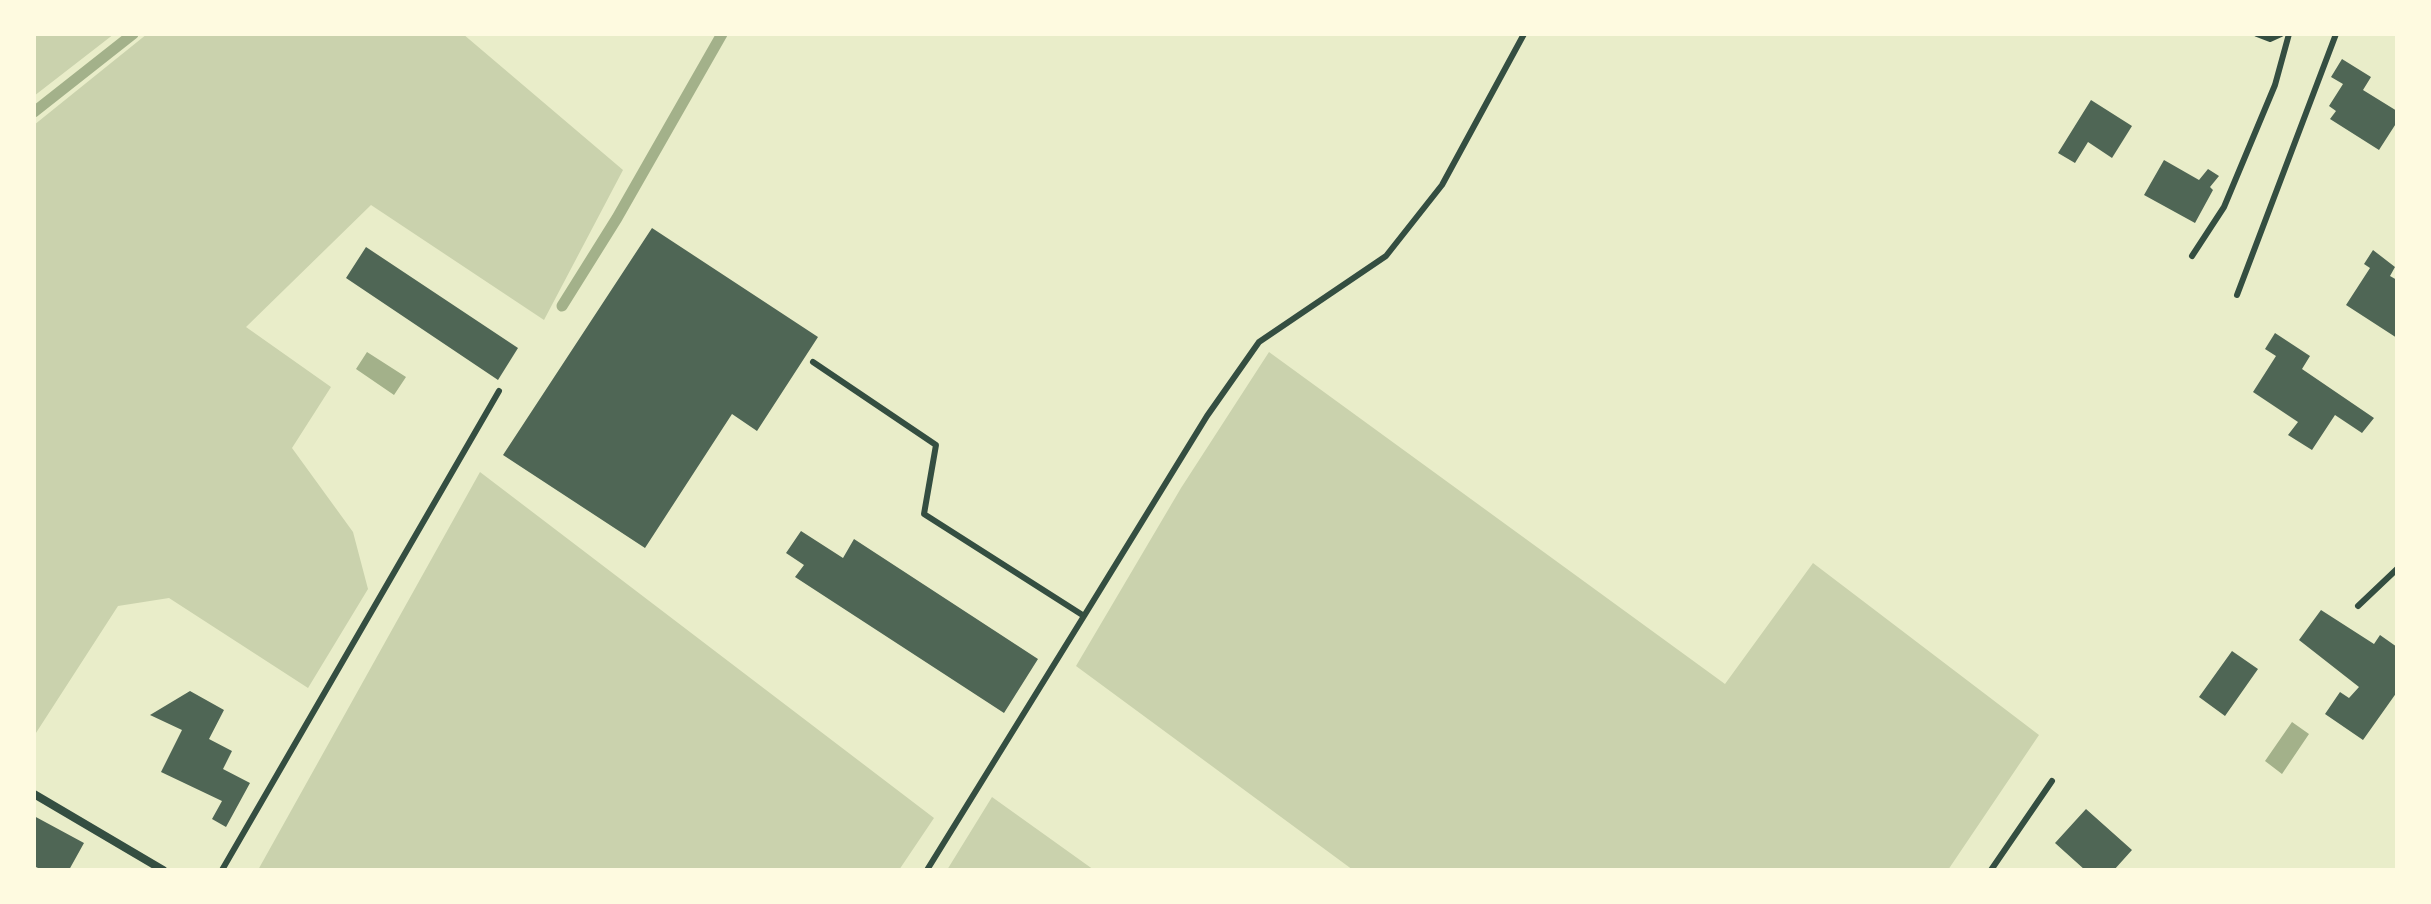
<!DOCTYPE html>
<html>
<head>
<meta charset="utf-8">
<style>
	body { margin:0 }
	#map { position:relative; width:2431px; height:904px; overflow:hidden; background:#e9edc9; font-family:Commissioner,sans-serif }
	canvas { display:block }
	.frame { position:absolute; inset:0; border:36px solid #fefae0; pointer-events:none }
</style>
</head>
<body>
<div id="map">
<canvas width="2431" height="904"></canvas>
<div class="frame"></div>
</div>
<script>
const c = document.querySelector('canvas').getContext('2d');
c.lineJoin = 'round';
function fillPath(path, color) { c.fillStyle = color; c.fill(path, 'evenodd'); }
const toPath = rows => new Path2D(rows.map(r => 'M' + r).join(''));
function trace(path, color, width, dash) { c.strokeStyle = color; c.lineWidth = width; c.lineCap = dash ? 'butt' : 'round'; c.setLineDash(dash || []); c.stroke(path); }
fillPath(toPath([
	[34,34,114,34,34,96],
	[147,34,463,34,623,170,544,320,371,205,246,327,331,387,292,448,353,532,368,589,308,688,169,598,118,606,34,736,34,125],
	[1269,352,1725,684,1813,563,2039,735,1948,870,1353,870,1076,666,1181,488],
	[480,472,934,818,899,870,258,870],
	[992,797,1094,870,947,870]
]), '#cad2ad');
fillPath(toPath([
	[367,352,406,377,394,395,356,369],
	[2292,722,2309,734,2282,774,2265,761]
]), '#a3b18a');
trace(toPath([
	[34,112,133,34],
	[562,306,617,218,722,34]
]), '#a3b18a', 11);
fillPath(toPath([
	[2342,59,2371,77,2363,90,2397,111,2397,122,2379,150,2330,119,2336,111,2329,106,2343,84,2331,77],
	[2091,100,2132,126,2112,158,2088,142,2075,163,2058,153],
	[2164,160,2199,180,2208,169,2219,176,2210,187,2213,190,2195,223,2144,195],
	[652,228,818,337,757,431,732,414,645,548,503,455],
	[366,247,518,348,498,380,346,278],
	[2373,250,2395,267,2390,276,2397,280,2397,338,2346,305,2370,268,2364,264],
	[2275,333,2310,356,2302,369,2374,418,2362,433,2335,415,2312,450,2288,435,2298,422,2253,392,2276,356,2265,349],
	[801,531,843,558,854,539,1038,659,1004,713,795,577,804,565,786,553],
	[2321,610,2374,644,2380,635,2397,647,2397,692,2363,740,2325,714,2340,692,2349,698,2359,687,2299,640],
	[2232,651,2258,669,2225,716,2199,697],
	[190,691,224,710,209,739,232,751,223,769,250,783,226,827,212,819,222,801,161,772,182,730,150,715],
	[2086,809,2132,850,2114,870,2085,870,2055,843],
	[34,816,84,843,69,870,42,870,34,866]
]), '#4f6655');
trace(toPath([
	[2257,34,2270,39,2281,34],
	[2192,256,2224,207,2275,85,2289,34],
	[2237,295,2336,34],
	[813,362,936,445,924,514,1084,616,927,870],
	[2358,606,2397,569],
	[1084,616,1207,416,1259,342,1386,256,1442,185,1524,34],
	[222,870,499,391],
	[1991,870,2052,781]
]), '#344e41', 6);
trace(toPath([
	[34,794,163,870]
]), '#344e41', 8);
</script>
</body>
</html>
